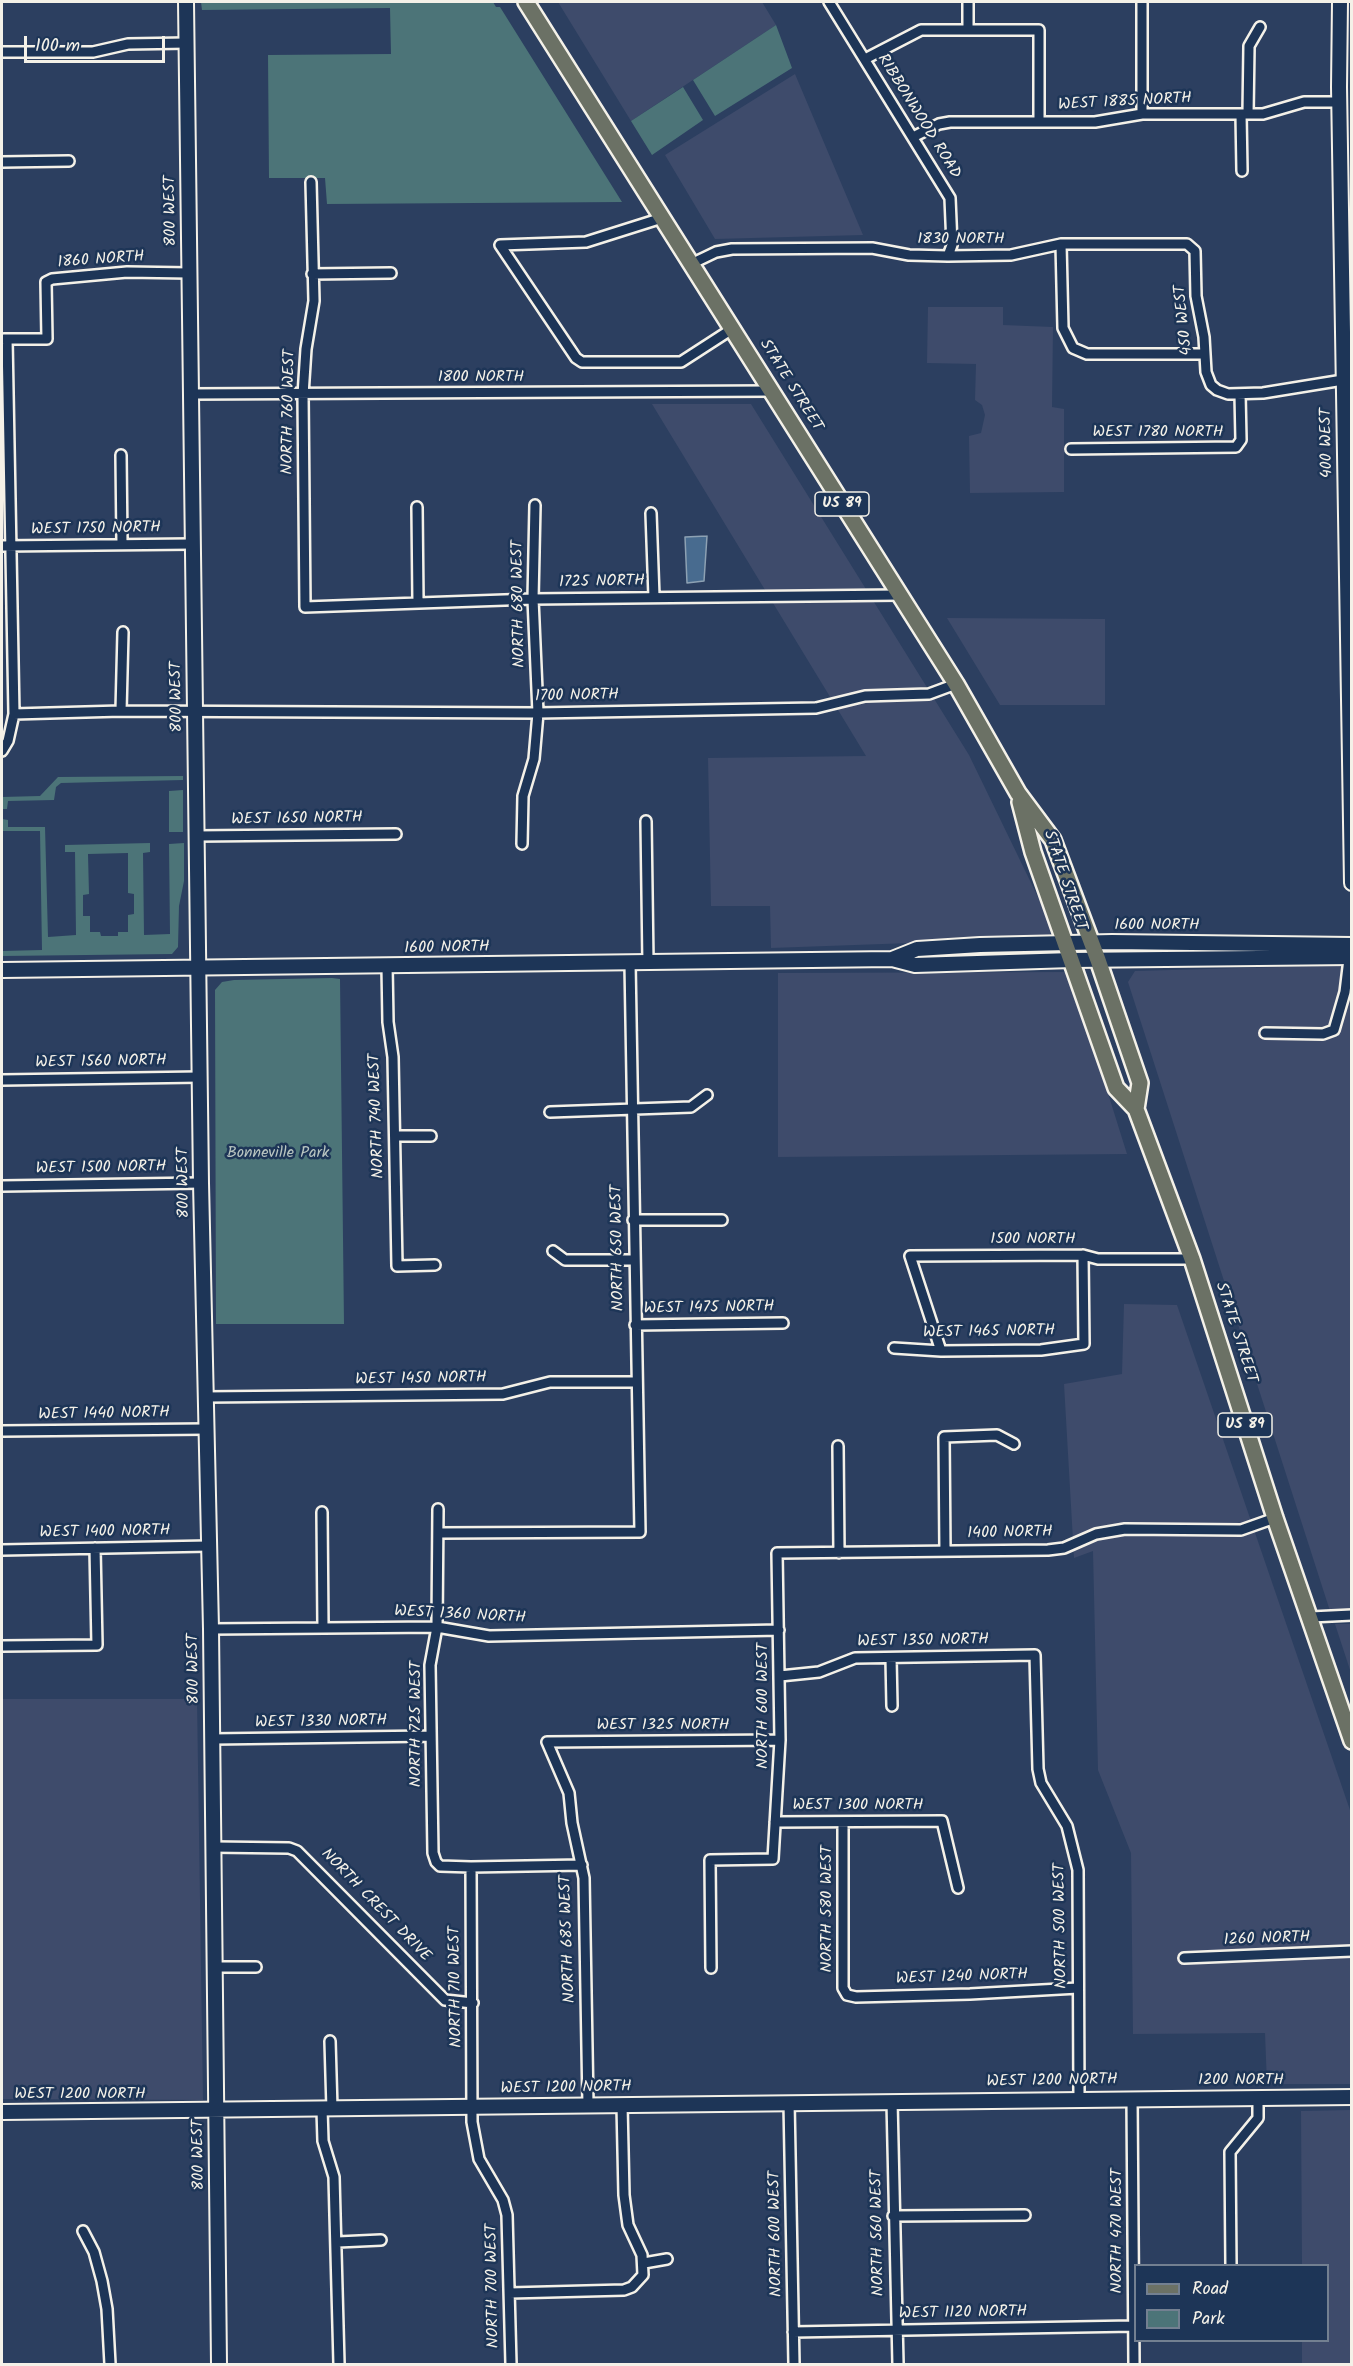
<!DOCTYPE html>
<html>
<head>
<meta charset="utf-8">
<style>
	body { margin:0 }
	#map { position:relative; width:1353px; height:2366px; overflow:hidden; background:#2c3f60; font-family:Kalam,sans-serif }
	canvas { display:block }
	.frame { position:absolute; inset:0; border:3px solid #f4f1e8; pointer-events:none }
	.legend { position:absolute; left:1134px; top:2264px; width:195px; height:78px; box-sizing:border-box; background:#1d3557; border:2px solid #738091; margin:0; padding:8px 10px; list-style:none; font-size:18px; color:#f4f1e8 }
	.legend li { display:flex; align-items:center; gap:12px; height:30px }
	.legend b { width:30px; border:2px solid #738091 }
	.scale { position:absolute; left:24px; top:36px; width:141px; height:27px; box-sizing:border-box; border:3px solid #f4f1e8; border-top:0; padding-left:8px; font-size:18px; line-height:21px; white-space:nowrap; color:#f4f1e8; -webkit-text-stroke:4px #1d3557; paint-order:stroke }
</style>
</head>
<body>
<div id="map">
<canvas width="1353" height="2366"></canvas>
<div class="frame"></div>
<ul class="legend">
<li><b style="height:8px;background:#6b7165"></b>Road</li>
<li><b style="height:16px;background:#4c7478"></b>Park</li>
</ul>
<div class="scale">100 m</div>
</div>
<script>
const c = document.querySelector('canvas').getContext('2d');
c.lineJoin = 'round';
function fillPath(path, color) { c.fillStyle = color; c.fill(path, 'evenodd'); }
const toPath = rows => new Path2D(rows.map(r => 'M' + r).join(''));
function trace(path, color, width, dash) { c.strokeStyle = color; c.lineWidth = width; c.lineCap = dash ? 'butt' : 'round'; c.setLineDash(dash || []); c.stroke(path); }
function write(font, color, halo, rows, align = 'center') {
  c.font = font + ' Kalam,sans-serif'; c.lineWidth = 5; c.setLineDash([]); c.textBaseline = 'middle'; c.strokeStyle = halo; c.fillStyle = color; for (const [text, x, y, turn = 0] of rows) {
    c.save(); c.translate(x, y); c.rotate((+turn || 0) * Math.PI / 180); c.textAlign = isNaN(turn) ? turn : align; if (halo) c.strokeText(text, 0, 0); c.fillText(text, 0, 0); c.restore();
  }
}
fillPath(toPath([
	[558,2,762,2,776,25,631,121],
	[795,74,863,235,715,239,665,155],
	[928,307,1003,307,1003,325,1053,327,1052,407,1064,409,1064,492,970,493,969,436,981,433,985,415,982,405,975,400,976,364,927,363],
	[652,404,751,404,969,755,1051,924,1050,938,771,948,770,906,711,906,708,758,866,756],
	[947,618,1105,619,1105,705,1000,705],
	[1351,965,1351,1611,1330,1611,1128,982,1135,971],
	[1070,972,1127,1154,778,1157,778,973],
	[1124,1304,1177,1305,1351,1813,1351,2084,1267,2084,1265,2033,1133,2034,1131,1853,1098,1770,1093,1551,1074,1558,1064,1384,1122,1374],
	[1335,1624,1351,1624,1351,1673],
	[2,1699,197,1699,203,2100,2,2099],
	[1351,2110,1351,2364,1302,2364,1302,2341,1328,2340,1328,2266,1302,2265,1301,2111]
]), '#3e4b6b');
fillPath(toPath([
	[201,2,493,2,496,7,500,7,622,202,327,204,325,178,269,178,268,55,391,54,390,8,202,10],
	[776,25,792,68,715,116,693,80],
	[683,87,703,120,652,155,631,121],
	[183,776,183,780,61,783,56,787,54,800,8,801,7,809,2,809,2,797,40,796,58,777],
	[183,790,183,832,169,832,169,791],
	[2,819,8,820,8,827,45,827,48,937,76,935,75,852,65,852,65,845,150,843,150,852,143,853,144,935,170,934,169,844,184,843,184,881,179,906,178,947,172,954,2,956,2,951,42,950,40,831,2,831],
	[128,853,128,893,134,894,134,914,128,915,128,932,118,932,118,936,101,936,100,932,90,932,90,916,83,916,83,895,89,894,88,854],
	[332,978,340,979,344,1324,216,1324,215,990,222,982,234,980]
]), '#4c7478');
const water = toPath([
	[707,536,704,581,687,583,685,537,707,536]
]);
fillPath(water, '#486b8f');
trace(water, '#8da1b3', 1.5);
const street = toPath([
	[829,2,950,198,952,245,948,256],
	[968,2,968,30],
	[2,52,93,52,128,44,187,43],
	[865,59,921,30,1039,30,1039,121],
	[1142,114,1142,2],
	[1241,114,1242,171],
	[1248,114,1249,46,1260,27],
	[913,137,939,124,950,122,1095,122,1142,114,1263,114,1304,102,1340,102],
	[2,162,69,161],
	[311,182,314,301,306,349,303,395,305,607,533,599,899,595],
	[1061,244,1063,328,1073,348,1087,354,1204,354],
	[500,245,576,358,582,362,681,362,732,329],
	[500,245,586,242,662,218],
	[691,264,716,252,732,249,872,248,909,255,948,256,1011,255,1061,244,1187,244,1195,251,1196,296,1204,337,1206,372,1211,385,1217,390,1228,394,1263,393,1343,380],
	[312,274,391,273],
	[4,339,47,339,46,282,52,279,127,272,189,273],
	[191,394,772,391],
	[1071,449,1236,447,1241,440,1240,394],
	[121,455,122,544],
	[417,507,418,602],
	[651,513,654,597],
	[2,546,192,544],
	[121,711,123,632],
	[14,714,121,711,538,713,816,708,865,696,929,694,956,684],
	[2,751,8,741,14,714,7,339],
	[646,821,648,963],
	[197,836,396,834],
	[522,844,523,796,534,759,538,713,533,599,535,505],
	[387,966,388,1022,393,1057,397,1266,435,1265],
	[1265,1033,1323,1034,1334,1030,1345,992,1349,959],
	[2,1080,200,1077],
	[550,1112,691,1107,707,1095],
	[395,1136,431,1136],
	[2,1186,201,1183],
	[633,1220,722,1220],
	[553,1251,565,1260,634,1260],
	[635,1325,783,1323],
	[894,1348,941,1351,1041,1350,1084,1344,1083,1255],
	[941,1351,910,1256,1083,1255,1098,1259,1192,1259],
	[206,1397,503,1394,550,1382,636,1382],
	[2,1431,206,1429],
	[838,1446,839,1553],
	[438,1509,437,1627,430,1665,433,1853,436,1862,440,1866,471,1867,582,1865],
	[322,1512,323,1628],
	[439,1533,640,1532,630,963],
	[2,1550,209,1546],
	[945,1551,944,1437,997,1435,1014,1444],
	[1311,1617,1352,1615],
	[211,1629,437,1627,489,1636,779,1630],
	[2,1646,97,1645,95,1548],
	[891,1658,892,1706],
	[780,1676,819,1672,855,1658,1035,1655,1038,1769,1041,1783,1067,1826,1078,1870,1079,2098],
	[213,1739,430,1736],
	[775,1822,942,1821,958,1888],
	[843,1822,843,1988,847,1995,856,1997,970,1994,1078,1988],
	[213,1847,289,1848,297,1851,445,2000,473,2003],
	[471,1867,472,2122,479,2159,503,2200,507,2215,511,2364],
	[1184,1958,1352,1951],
	[216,1967,256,1967],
	[711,1968,710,1860,773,1859,780,1740,777,1553,1048,1550,1064,1548,1096,1534,1125,1529,1241,1530,1275,1518],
	[330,2041,332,2109],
	[1132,2098,1134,2364],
	[892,2101,898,2364],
	[789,2102,794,2364],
	[588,2105,584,1878,572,1823,569,1793,547,1742,780,1740],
	[322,2109,323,2141,334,2177,339,2364],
	[893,2216,1025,2215],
	[83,2231,94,2252,102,2281,107,2309,110,2364],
	[338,2242,381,2240],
	[644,2263,667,2259],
	[1231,2266,1230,2152,1258,2118,1258,2098],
	[510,2293,624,2290,632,2287,643,2275,642,2255,628,2225,624,2195,622,2105],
	[793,2332,1133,2326]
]);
const secondary = toPath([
	[186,2,201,1183,211,1629,219,2364],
	[1340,2,1339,87,1352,883],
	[892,959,917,949,980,945,1112,942,1352,945],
	[2,970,892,959,915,965,1072,960,1352,957],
	[2,2112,1352,2097]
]);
const primary = toPath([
	[526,2,956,684,1018,793,1053,840,1098,960,1140,1083,1136,1109],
	[1020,802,1033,852,1116,1088,1136,1109,1192,1259,1275,1518,1352,1741]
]);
trace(street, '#f4f1e8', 14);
trace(secondary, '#f4f1e8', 18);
trace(primary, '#f4f1e8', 20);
trace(street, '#1d3557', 9);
trace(secondary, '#1d3557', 14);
trace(primary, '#6b7165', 15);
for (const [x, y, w] of [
	[842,504,54],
	[1245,1425,54]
]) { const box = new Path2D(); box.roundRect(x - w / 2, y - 12, w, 24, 4.5); c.fillStyle = '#1d3557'; c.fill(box); trace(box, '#f4f1e8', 1.5); }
write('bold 15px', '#f4f1e8', null, [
	["US 89",842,504],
	["US 89",1245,1425]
]);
write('16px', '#f4f1e8', '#1d3557', [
	["WEST 1885 NORTH",1125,103,-3],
	["RIBBONWOOD ROAD",918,117,58],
	["800 WEST",172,211,-91],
	["1830 NORTH",961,240],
	["1860 NORTH",101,261,-4],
	["450 WEST",1185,320,-96],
	["1800 NORTH",481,378],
	["STATE STREET",790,386,58],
	["NORTH 760 WEST",290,412,-89],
	["WEST 1780 NORTH",1158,433],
	["400 WEST",1328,443,-91],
	["WEST 1750 NORTH",96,530,-1],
	["1725 NORTH",602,583,-1],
	["NORTH 680 WEST",520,604,-91],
	["800 WEST",178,697,-91],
	["1700 NORTH",577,697,-1],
	["WEST 1650 NORTH",297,820,-1],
	["STATE STREET",1064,881,71],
	["1600 NORTH",1157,926],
	["1600 NORTH",447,949,-1],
	["WEST 1560 NORTH",101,1063,-1],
	["NORTH 740 WEST",378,1116,-92],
	["WEST 1500 NORTH",101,1169,-1],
	["800 WEST",185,1183,-91],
	["1500 NORTH",1033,1240],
	["NORTH 650 WEST",619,1248,-91],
	["WEST 1475 NORTH",709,1309,-1],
	["WEST 1465 NORTH",989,1333,-1],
	["STATE STREET",1235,1333,72],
	["WEST 1450 NORTH",421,1380,-1],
	["WEST 1440 NORTH",104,1415,-1],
	["WEST 1400 NORTH",105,1533,-1],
	["1400 NORTH",1010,1534,-1],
	["WEST 1360 NORTH",460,1616,3],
	["WEST 1350 NORTH",923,1642,-1],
	["800 WEST",195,1669,-91],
	["NORTH 600 WEST",764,1706,-90],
	["WEST 1330 NORTH",321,1723,-1],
	["NORTH 725 WEST",417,1724,-90],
	["WEST 1325 NORTH",663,1726],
	["WEST 1300 NORTH",858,1806],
	["NORTH CREST DRIVE",375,1906,46],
	["NORTH 580 WEST",828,1909,-90],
	["NORTH 500 WEST",1062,1926,-91],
	["NORTH 685 WEST",569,1939,-92],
	["1260 NORTH",1267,1940,-2],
	["WEST 1240 NORTH",962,1978,-2],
	["NORTH 710 WEST",457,1987,-91],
	["1200 NORTH",1241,2081],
	["WEST 1200 NORTH",1052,2082,-1],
	["WEST 1200 NORTH",566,2089,-1],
	["WEST 1200 NORTH",80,2095],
	["800 WEST",200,2155,-91],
	["NORTH 470 WEST",1118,2231,-90],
	["NORTH 560 WEST",879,2233,-91],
	["NORTH 600 WEST",777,2234,-91],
	["NORTH 700 WEST",494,2286,-91],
	["WEST 1120 NORTH",963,2314,-1]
]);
write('16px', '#b9c5c1', '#1d3557', [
	["Bonneville Park",278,1154]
]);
</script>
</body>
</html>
